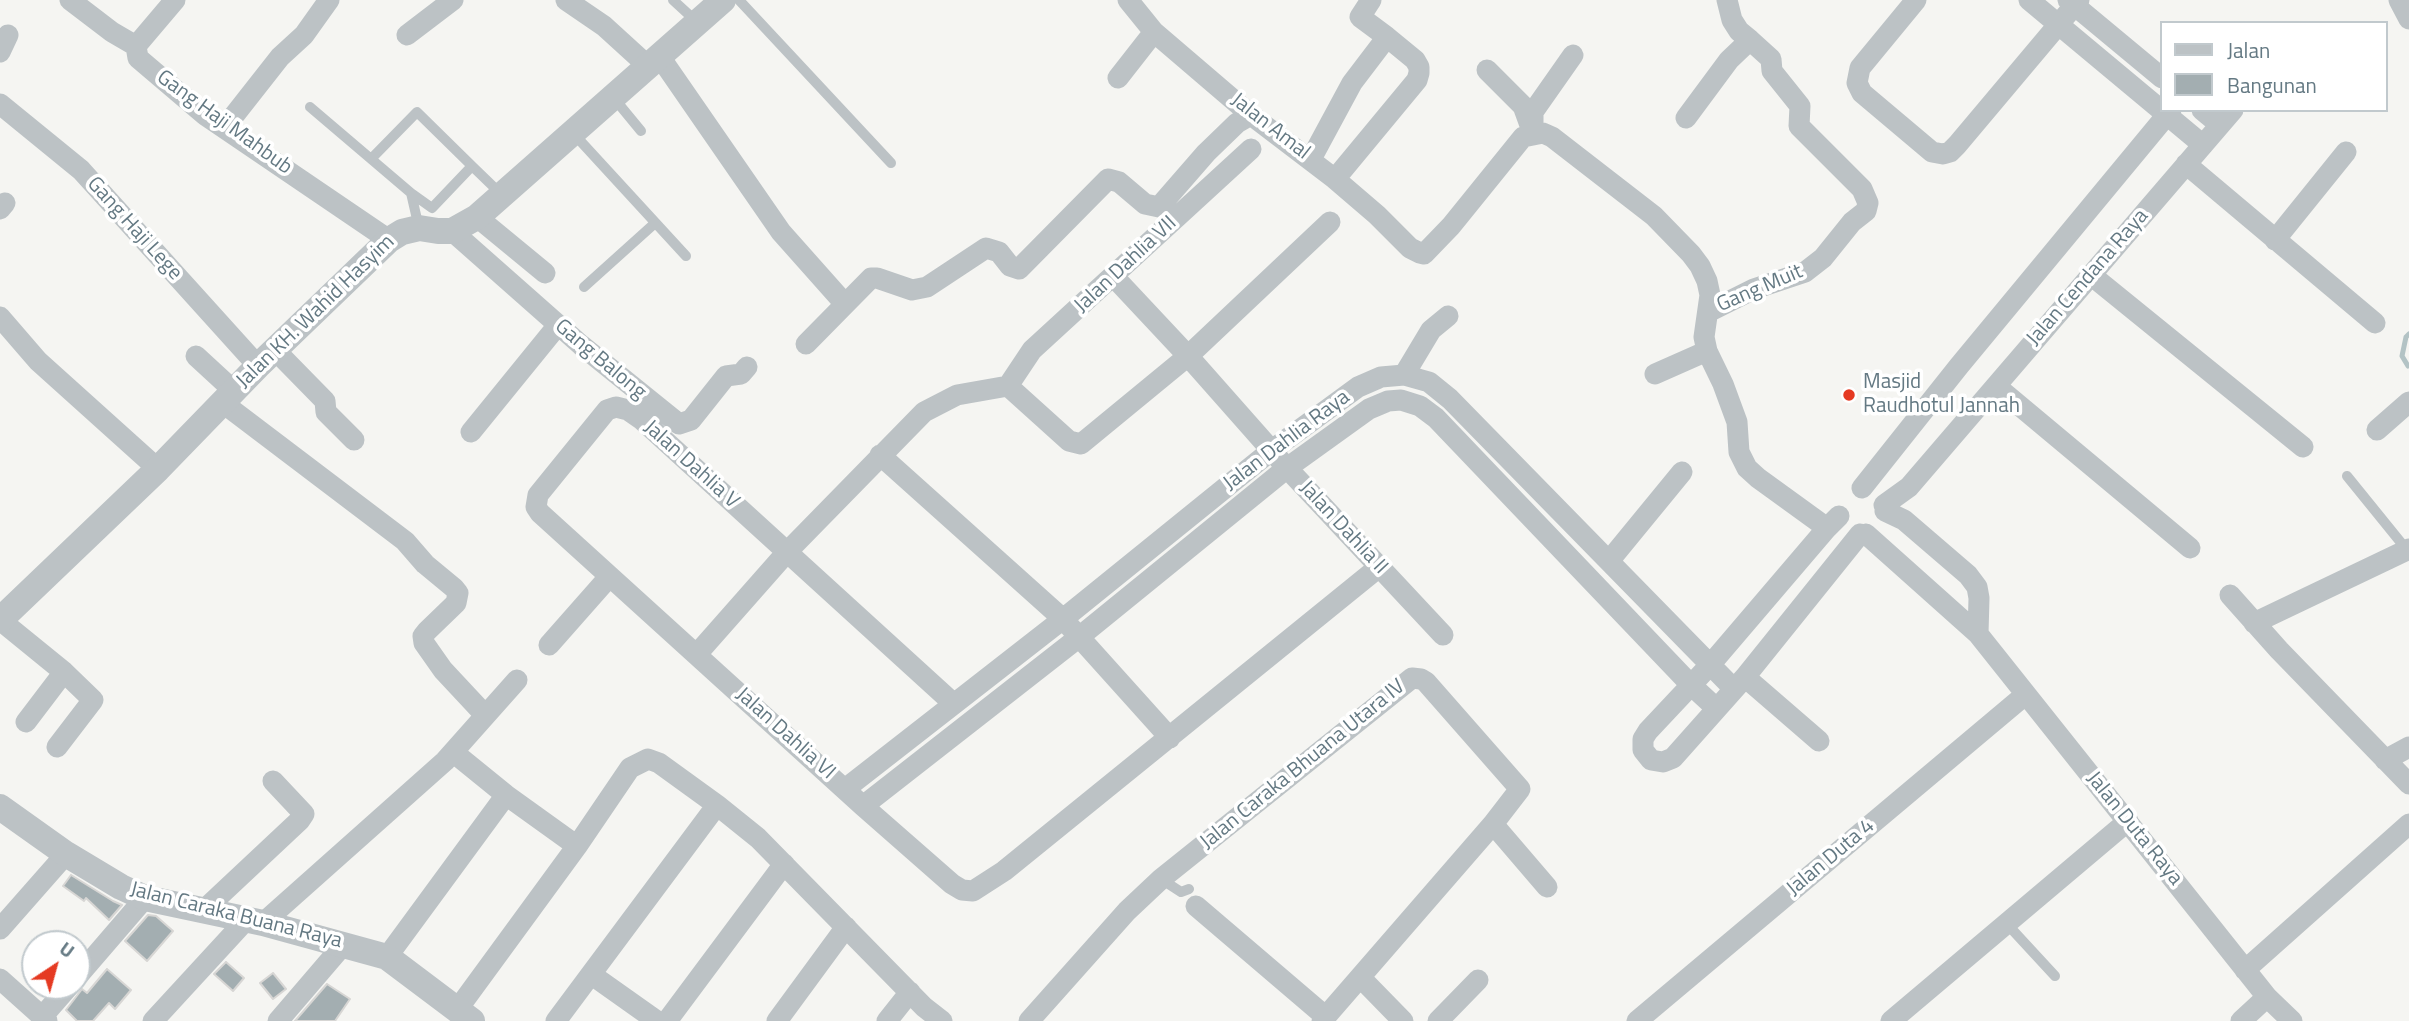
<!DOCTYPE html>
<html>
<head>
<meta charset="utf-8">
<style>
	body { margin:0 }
	#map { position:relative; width:2409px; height:1021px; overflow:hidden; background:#f5f5f2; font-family:"Titillium Web",sans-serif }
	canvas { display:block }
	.legend { position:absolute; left:2160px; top:21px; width:228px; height:91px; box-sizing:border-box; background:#fff; border:2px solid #c1c9cd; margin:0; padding:9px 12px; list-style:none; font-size:21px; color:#647983 }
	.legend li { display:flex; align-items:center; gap:14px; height:35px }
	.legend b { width:35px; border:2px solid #c1c9cd }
	.north { position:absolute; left:21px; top:930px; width:70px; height:70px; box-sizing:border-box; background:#fff; border:2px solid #c1c9cd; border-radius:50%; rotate:36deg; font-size:19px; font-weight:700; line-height:28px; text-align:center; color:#647983 }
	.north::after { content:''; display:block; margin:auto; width:24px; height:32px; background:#e53a22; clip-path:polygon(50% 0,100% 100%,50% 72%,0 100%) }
</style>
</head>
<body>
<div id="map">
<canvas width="2409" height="1021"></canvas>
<ul class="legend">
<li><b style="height:9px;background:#bcc2c5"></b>Jalan</li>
<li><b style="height:19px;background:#a3aeb1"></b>Bangunan</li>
</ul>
<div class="north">U</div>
</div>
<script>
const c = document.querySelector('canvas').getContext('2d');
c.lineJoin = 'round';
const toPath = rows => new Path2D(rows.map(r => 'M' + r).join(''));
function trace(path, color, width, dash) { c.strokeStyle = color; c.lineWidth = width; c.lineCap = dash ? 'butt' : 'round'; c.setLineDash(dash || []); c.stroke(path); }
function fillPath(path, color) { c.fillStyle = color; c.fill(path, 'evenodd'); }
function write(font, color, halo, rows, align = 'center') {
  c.font = font + ' "Titillium Web",sans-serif'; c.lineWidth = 7; c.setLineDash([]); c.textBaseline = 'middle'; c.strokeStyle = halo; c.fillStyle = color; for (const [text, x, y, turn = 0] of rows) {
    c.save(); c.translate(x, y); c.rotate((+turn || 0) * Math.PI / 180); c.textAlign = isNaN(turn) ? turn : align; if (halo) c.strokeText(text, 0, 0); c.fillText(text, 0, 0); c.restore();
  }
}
trace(toPath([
	[2408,366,2402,356,2406,337,2409,334]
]), '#b3c3c5', 5);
const building = toPath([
	[71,875,113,901,122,905,109,920,86,898,84,901,63,886,71,875],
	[148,915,156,916,173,931,147,961,125,941,148,915],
	[226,962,244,978,233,991,214,974,226,962],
	[107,969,131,990,115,1009,109,1003,93,1021,77,1021,66,1010,82,989,87,993,107,969],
	[273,973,286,989,273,999,260,983,273,973],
	[327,984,350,999,335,1021,295,1021,327,984]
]);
fillPath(building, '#a3aeb1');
trace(building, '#d7d6d4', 2);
trace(toPath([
	[673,0,698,23],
	[739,0,891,163],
	[613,97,641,131],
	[310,107,411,193,419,228],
	[573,133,686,256],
	[371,159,417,112,472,166,432,208,411,193],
	[472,166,502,195],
	[584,287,654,224],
	[2347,476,2407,550],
	[1161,879,1181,892,1189,889],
	[2007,924,2055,976]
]), '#bcc2c5', 10);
trace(toPath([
	[70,0,112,32,136,46,138,58,205,115,389,240],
	[566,0,604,26,649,67],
	[1128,0,1154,32,1251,115,1335,179,1377,215,1410,248,1420,253,1424,254,1451,226,1523,137,1543,133,1552,137,1654,216,1691,254,1700,266,1707,281,1710,295,1704,337,1707,351,1723,384,1737,422,1739,452,1747,468,1758,478,1827,528],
	[1916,0,1860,68,1857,83,1862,93,1932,152,1943,154,1950,152,1957,145,2079,0],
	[2029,0,2203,145],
	[2068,0,2162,78],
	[2399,0,2409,19],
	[407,35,453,0],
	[136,46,175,0],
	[0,52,8,35],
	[660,57,781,232,845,304],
	[1487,70,1523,106,1531,128],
	[1118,78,1154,32],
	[0,104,81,170,258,366],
	[2202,110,2220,125],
	[1686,118,1729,60,1750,40,1739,31,1732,20,1727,0],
	[225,127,280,57,304,35,329,0],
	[1533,134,1533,112,1573,55],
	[1311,159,1352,83,1387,37,1360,17,1371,0],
	[2186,164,2375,323],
	[1335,179,1417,80,1419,73,1419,67,1415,60,1387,37],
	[0,209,5,203],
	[477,217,545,273],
	[452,231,581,345,679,424,691,420,726,376,741,374,747,367],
	[2275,240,2346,152],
	[2091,275,2303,447],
	[1114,277,1188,356,1287,468,1443,635],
	[1708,312,1754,289,1805,272,1823,258,1852,222,1866,211,1868,203,1862,189,1799,126,1800,106,1772,71,1771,59,1750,40],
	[0,317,38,361,158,469],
	[806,344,871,278,877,278,912,290,927,287,986,248,999,252,1010,266,1019,269,1108,179,1119,182,1145,204,1159,207,1206,153,1237,123,1251,115],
	[276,351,325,401,326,412,354,440],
	[196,356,234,391],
	[1655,374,1707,351],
	[1404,375,1431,330,1448,316],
	[1008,386,1032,350,1251,149],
	[1996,386,2190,548],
	[223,403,405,541,425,564,454,588,458,593,456,603,427,631,423,636,424,643,443,670,485,715],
	[2377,430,2409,402],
	[471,432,558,325],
	[880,455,1063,619,1170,738],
	[1862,488,1959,366,2171,110],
	[1884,505,1909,487,2233,110],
	[1885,511,1904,520,1968,575,1977,587,1979,598,1978,634],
	[1839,516,1827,528,1710,665,1648,731,1643,739,1643,750,1651,760,1663,762,1673,758,1745,677,1860,534],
	[1866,534,1978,634,2267,997,2292,1021],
	[1609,561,1682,472],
	[2230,595,2279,650,2409,784],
	[0,620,64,672,93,700,57,747],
	[2254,623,2409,549],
	[549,645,609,577],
	[697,654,787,552,924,412,957,395,1008,386,1069,441,1081,444,1188,356,1330,222],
	[1745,677,1819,741],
	[954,704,641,419,628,410,616,407,607,410,538,495,536,507,540,513,863,806,952,884,962,890,973,891,1004,871,1379,567],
	[26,722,64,672],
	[453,752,506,795,577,846],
	[2385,760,2409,747],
	[845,789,1063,619,1272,450,1358,387,1381,377,1404,375,1429,382,1450,399,1734,689],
	[863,806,1078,638,1287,468,1369,409,1388,401,1401,400,1420,406,1436,418,1691,685,1716,708],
	[1493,824,1547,887],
	[1196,906,1326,1017],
	[204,910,300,820,304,814,273,781],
	[263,923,445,761,517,680],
	[0,929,66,854],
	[387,957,506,795],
	[2245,970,2409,824],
	[592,975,657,1021],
	[77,977,145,898],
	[1360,977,1403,1021],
	[0,979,47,1021],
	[457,1010,577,846,630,768,648,759,659,763,717,805,758,838,924,1007,942,1021],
	[42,1017,69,986],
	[153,1021,246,920],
	[278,1021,344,944],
	[556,1021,717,805],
	[667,1021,784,864],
	[777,1021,846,927],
	[887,1021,910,992],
	[1029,1021,1127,911,1161,879,1412,678,1421,679,1426,682,1520,789,1493,824,1322,1021],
	[1438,1021,1478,980],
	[1637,1021,2025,695],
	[1891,1021,2128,821],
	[2241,1021,2267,997]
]), '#bcc2c5', 21);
trace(toPath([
	[0,620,158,469,258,366,389,240,402,232,419,228,438,231,452,231,477,217,723,0],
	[0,807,66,854,121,887,145,898,263,923,387,957,472,1021]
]), '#bcc2c5', 26);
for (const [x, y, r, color] of [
	[1849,395,7,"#e53a22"]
]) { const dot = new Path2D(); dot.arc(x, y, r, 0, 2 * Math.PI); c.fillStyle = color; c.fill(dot); trace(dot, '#fff', 2.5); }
write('21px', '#647983', '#fff', [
	["Gang Haji Mahbub",224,123,36],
	["Jalan Amal",1270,127,38],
	["Gang Haji Lege",134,229,48],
	["Jalan Dahlia VII",1126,265,-43],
	["Jalan Cendana Raya",2088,278,-49],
	["Gang Muit",1760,289,-23],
	["Jalan KH. Wahid Hasyim",316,312,-44],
	["Gang Balong",600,360,40],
	["Jalan Dahlia Raya",1287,441,-37],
	["Jalan Dahlia V",691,465,42],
	["Jalan Dahlia II",1343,528,47],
	["Jalan Dahlia VI",785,734,42],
	["Jalan Caraka Bhuana Utara IV",1303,765,-39],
	["Jalan Duta Raya",2134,829,51],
	["Jalan Duta 4",1831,858,-40],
	["Jalan Caraka Buana Raya",236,916,14]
]);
write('21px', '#647983', '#fff', [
	["Masjid",1863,383],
	["Raudhotul Jannah",1863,407]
], 'left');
</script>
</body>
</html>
